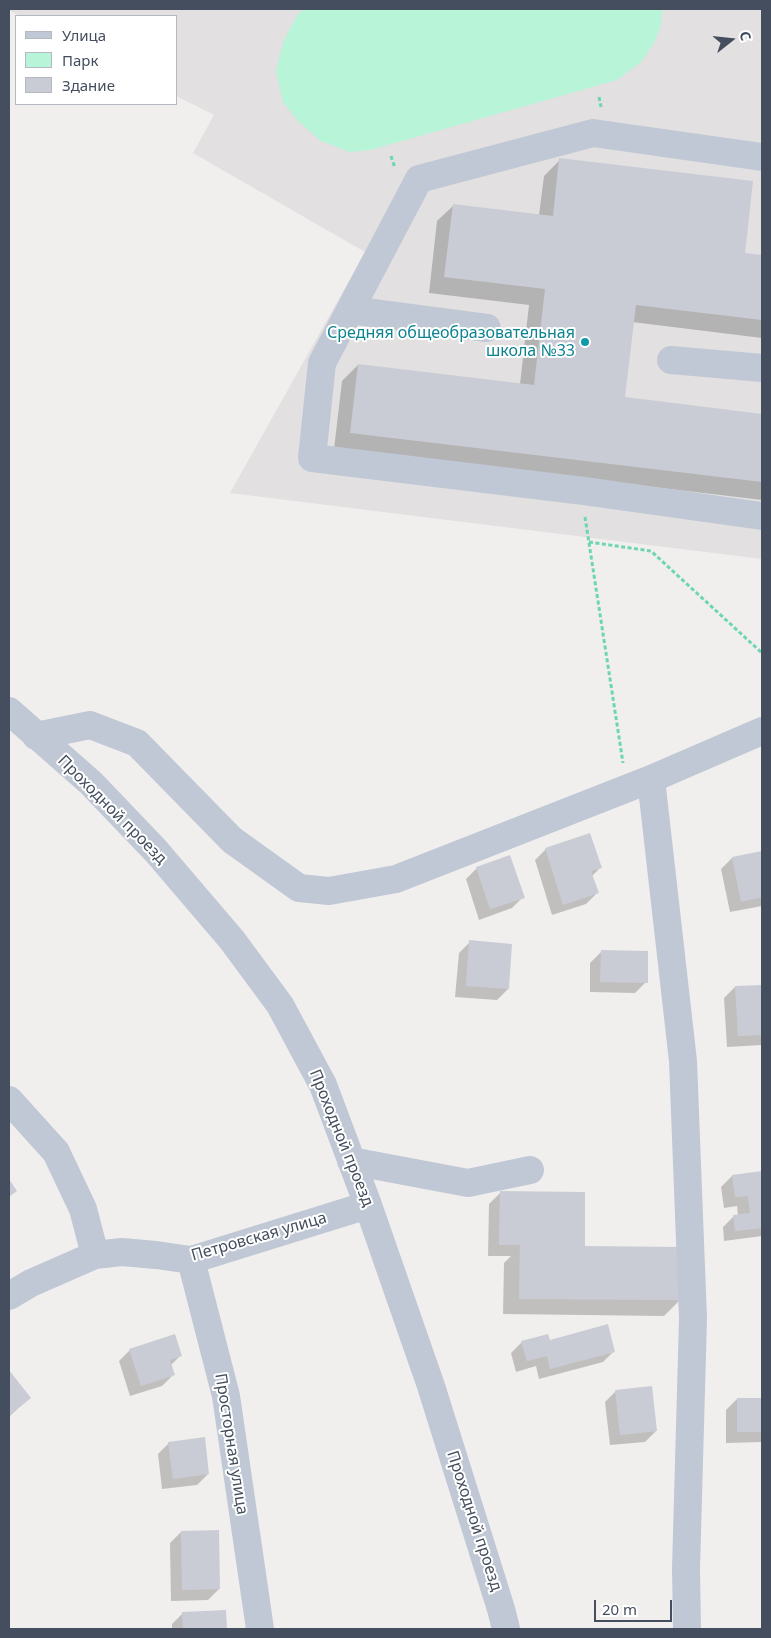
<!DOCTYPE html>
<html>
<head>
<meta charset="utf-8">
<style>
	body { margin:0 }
	#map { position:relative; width:771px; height:1638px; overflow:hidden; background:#f1efee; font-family:"Noto Sans",sans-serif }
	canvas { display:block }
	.frame { position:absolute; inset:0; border:10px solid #444e5e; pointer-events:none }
	.legend { position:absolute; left:15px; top:15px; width:162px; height:90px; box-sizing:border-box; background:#fff; border:1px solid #b4b8bf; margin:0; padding:6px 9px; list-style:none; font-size:15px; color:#444e5e }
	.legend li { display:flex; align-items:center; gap:10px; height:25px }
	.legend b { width:25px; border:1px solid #b4b8bf }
	.north { position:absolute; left:706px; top:15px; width:50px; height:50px; -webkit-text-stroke:4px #fff; paint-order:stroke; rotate:74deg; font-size:14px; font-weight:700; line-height:20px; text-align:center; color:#444e5e }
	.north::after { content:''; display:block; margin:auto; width:18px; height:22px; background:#444e5e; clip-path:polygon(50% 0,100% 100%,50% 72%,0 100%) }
	.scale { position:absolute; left:594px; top:1600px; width:78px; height:22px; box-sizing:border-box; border:2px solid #444e5e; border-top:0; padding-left:6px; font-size:15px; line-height:18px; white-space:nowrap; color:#444e5e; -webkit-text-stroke:4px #fff; paint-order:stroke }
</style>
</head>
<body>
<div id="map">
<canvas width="771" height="1638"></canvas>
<div class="frame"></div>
<ul class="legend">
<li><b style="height:6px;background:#c0c8d5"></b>Улица</li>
<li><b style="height:14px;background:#b8f4d8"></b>Парк</li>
<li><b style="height:14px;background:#caccd5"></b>Здание</li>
</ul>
<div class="north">С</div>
<div class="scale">20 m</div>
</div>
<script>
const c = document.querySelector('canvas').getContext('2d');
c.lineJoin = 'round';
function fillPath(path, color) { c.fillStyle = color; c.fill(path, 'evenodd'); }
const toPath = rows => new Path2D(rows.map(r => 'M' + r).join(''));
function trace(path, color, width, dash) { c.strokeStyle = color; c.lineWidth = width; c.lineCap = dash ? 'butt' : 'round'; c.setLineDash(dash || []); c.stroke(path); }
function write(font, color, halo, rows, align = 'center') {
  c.font = font + ' "Noto Sans",sans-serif'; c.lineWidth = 4; c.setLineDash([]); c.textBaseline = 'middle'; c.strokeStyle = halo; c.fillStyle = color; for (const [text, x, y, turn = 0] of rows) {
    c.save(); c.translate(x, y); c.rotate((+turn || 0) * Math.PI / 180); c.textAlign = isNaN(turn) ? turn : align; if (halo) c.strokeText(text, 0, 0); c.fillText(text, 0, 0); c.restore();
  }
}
fillPath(toPath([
	[9,9,762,9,762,559,230,493,365,252,193,153,214,115,176,96,176,16,20,16,9,10]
]), '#e2e0e0');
fillPath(toPath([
	[305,9,662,9,661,26,654,43,641,62,617,80,370,150,350,152,321,141,299,122,283,102,276,71,284,40,298,14]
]), '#b8f4d8');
fillPath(toPath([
	[560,160,743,254,762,257,762,338,632,322,623,398,762,415,762,500,334,449,342,381,358,365,520,384,529,305,429,293,437,221,454,205,539,215,544,176],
	[546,849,600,868,592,876,597,893,586,904,552,915,535,860],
	[762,852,762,906,730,912,721,869,732,858],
	[477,868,523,897,512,908,479,920,466,879],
	[470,942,508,989,497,1000,455,997,459,953],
	[601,952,646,982,635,993,590,992,590,963],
	[762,986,762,1045,727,1047,724,998,735,987],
	[762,1172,762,1236,724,1241,723,1227,734,1216,738,1216,737,1206,724,1208,721,1187,732,1176],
	[500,1193,583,1247,680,1300,664,1316,503,1314,504,1263,511,1256,488,1256,489,1204],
	[549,1341,614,1351,603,1362,539,1379,536,1366,516,1372,511,1353,522,1342],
	[130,1350,181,1355,170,1366,173,1375,162,1386,130,1396,119,1361],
	[9,1372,29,1398,9,1417],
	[616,1391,656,1431,645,1442,610,1445,605,1402],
	[737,1399,762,1399,762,1442,726,1443,726,1410],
	[169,1443,208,1474,197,1485,162,1489,158,1454],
	[181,1532,219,1589,208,1600,171,1601,170,1543],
	[225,1611,225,1629,172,1629,172,1624,183,1613]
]), '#0003');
fillPath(toPath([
	[559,158,753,181,745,253,762,255,762,320,636,305,625,397,762,414,762,482,350,433,358,364,534,385,545,289,444,277,453,204,553,216],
	[590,833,602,868,591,871,599,893,563,905,545,848],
	[762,851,762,897,741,902,732,857],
	[510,855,525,898,490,909,476,867],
	[469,940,512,944,509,989,466,986],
	[601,950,648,951,648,983,600,982],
	[762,985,762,1035,738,1036,735,986],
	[762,1171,762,1228,735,1231,733,1215,750,1213,748,1196,735,1197,732,1175],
	[9,1179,17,1191,9,1197],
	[500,1191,585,1192,585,1246,682,1247,681,1300,519,1299,520,1245,499,1245],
	[608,1324,615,1352,550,1369,547,1356,527,1361,521,1341,548,1334,550,1340],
	[175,1334,182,1356,170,1360,175,1375,141,1386,129,1349],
	[9,1370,31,1398,9,1416],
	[652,1386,657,1431,620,1435,615,1390],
	[737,1398,762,1398,762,1432,737,1432],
	[205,1437,209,1474,173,1479,168,1442],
	[219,1530,220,1589,182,1590,181,1531],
	[226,1610,227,1629,183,1629,182,1612]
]), '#caccd5');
trace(toPath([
	[599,97,601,107],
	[391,156,395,168],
	[585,517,623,763],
	[589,542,651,551,762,653]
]), '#6cd6b1', 3, [4, 2.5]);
trace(toPath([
	[762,157,593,133,419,179,322,363,312,458,584,491,762,516],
	[350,310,487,328],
	[671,360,762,368],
	[9,711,91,783,156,851,232,940,280,1005,323,1085,368,1205,431,1386,501,1609,506,1629],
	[36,736,90,725,137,743,232,840,299,888,329,891,396,879,651,779,762,731],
	[651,779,683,1061,693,1318,686,1569,687,1629],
	[9,1100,56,1152,83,1209,95,1255],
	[351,1161,468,1183,530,1170],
	[191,1260,226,1396,260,1629],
	[9,1296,31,1283,95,1255,122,1252,156,1255,191,1260,368,1205]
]), '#c0c8d5', 28);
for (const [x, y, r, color] of [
	[585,342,5,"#0f9aa8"]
]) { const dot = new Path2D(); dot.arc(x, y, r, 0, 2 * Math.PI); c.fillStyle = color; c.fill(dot); trace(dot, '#fff', 2); }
write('16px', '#0d838f', '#fff', [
	["Средняя общеобразовательная",575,333],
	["школа №33",575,351]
], 'right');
write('16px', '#444e5e', '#fff', [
	["Проходной проезд",112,810,45],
	["Проходной проезд",341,1138,68],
	["Петровская улица",259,1237,-16],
	["Просторная улица",231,1444,81],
	["Проходной проезд",474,1521,72]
]);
</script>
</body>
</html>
